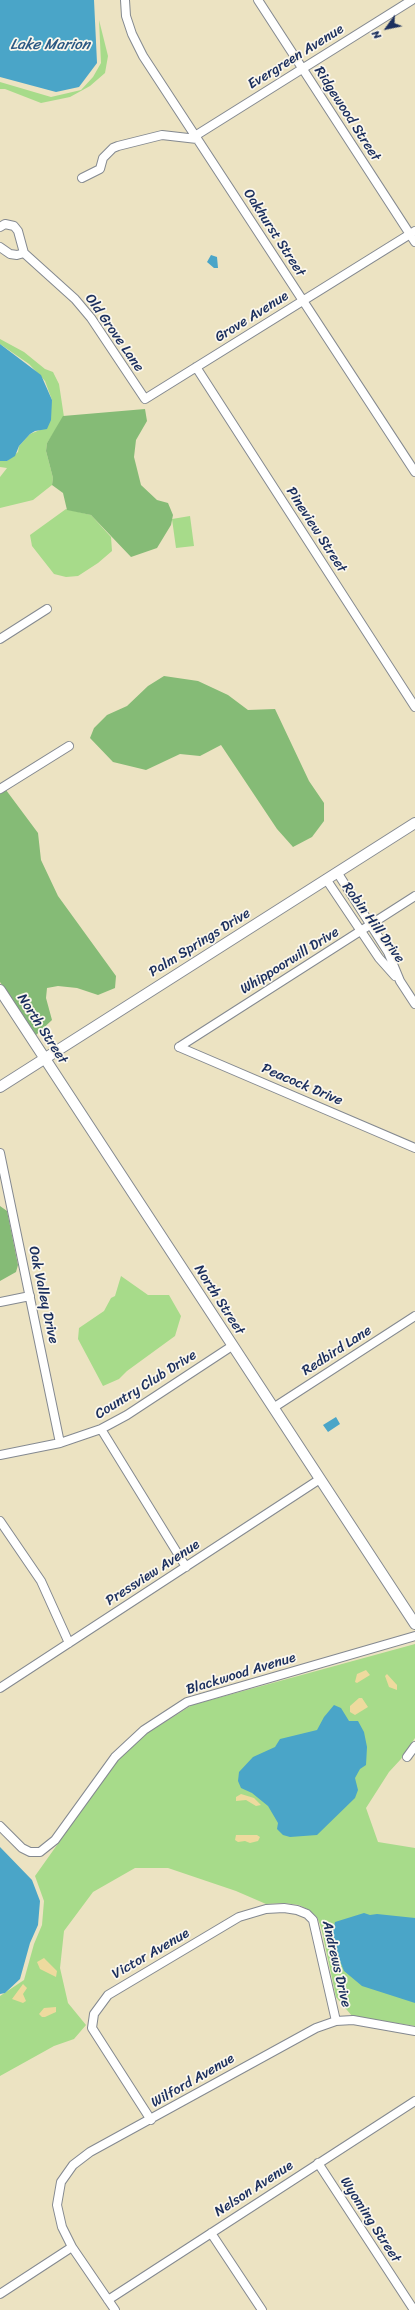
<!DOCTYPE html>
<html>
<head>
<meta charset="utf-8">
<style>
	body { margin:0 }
	#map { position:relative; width:415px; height:2310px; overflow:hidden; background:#ece3c2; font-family:Sriracha,sans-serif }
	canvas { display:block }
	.north { position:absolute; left:367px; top:8px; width:40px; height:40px; -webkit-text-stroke:3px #fbf7ec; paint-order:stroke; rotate:237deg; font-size:11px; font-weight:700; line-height:16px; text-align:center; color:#1b2f5e }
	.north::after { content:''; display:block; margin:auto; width:14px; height:18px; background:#1b2f5e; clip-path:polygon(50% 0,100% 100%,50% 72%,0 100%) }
</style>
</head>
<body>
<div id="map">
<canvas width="415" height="2310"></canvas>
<div class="north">N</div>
</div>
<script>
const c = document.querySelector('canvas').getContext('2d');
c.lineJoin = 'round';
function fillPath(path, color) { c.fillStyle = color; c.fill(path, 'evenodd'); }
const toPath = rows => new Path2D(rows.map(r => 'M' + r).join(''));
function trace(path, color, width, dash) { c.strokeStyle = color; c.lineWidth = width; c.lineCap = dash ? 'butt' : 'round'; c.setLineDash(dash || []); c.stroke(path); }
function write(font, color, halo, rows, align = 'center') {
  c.font = font + ' Sriracha,sans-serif'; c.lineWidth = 3.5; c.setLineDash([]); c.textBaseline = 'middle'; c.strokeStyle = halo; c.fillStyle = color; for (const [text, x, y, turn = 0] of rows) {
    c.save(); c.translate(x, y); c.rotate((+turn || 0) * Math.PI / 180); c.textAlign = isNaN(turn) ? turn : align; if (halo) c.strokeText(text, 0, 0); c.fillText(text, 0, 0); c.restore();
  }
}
fillPath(toPath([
	[99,20,108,56,105,73,90,86,70,97,41,103,5,89,0,89,0,82,51,97,81,90,93,77,101,63],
	[0,339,24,352,45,369,53,372,59,384,64,417,47,443,46,451,53,478,52,485,33,500,0,508,0,477,7,468,0,467,0,461,7,461,18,452,19,446,30,434,40,430,52,400,45,381,29,364,0,344],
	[66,509,91,515,111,537,112,551,98,563,78,576,66,577,54,574,32,546,30,535],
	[190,516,194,546,176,548,172,519],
	[121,1276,148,1295,169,1295,181,1316,175,1336,127,1371,119,1379,103,1386,78,1339,79,1328,104,1311,111,1298,115,1296],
	[415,1644,415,1738,401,1759,389,1772,366,1808,378,1842,415,1848,415,2026,352,2016,336,1997,321,1927,317,1917,309,1910,299,1905,284,1903,266,1904,236,1891,168,1868,135,1868,93,1892,64,1931,60,1968,68,2003,86,2025,74,2039,54,2046,0,2076,0,1996,24,1980,34,1944,42,1925,44,1901,35,1876,118,1759,146,1734,192,1705]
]), '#a7db8a');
fillPath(toPath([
	[145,409,147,421,136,440,134,457,141,485,157,500,168,503,173,515,171,525,157,548,131,557,91,515,67,510,63,493,52,485,53,478,46,451,47,443,63,416],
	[164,676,198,681,228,695,248,710,275,709,309,781,324,803,324,821,312,837,293,847,277,829,221,745,200,756,180,754,146,770,113,762,90,738,94,728,107,715,127,706,148,686],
	[6,790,38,833,41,860,58,896,116,976,115,988,98,995,77,988,58,986,47,988,46,998,52,1020,35,1036,0,982,0,794],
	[0,1206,7,1211,18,1265,16,1272,0,1281]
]), '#85bb76');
fillPath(toPath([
	[366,1670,370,1675,357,1683,355,1682,357,1674],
	[387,1674,397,1685,397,1690,389,1687,385,1676],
	[359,1698,362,1698,368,1707,355,1715,350,1712,350,1706],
	[241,1794,254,1798,261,1805,256,1806,246,1800,236,1801,236,1797],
	[236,1835,257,1835,260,1837,258,1841,250,1843,245,1841,238,1842,235,1840],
	[44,1958,57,1971,56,1977,40,1969,37,1962],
	[23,1984,27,1988,23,1994,26,2001,23,2003,12,1999],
	[56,2007,56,2012,45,2017,42,2017,39,2014,44,2008]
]), '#eeda9e');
fillPath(toPath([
	[0,0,94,0,97,63,79,87,56,92,0,77],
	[211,255,217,257,218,268,214,268,207,262],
	[0,344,41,375,52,400,51,420,47,429,35,431,30,434,19,446,15,456,7,461,0,461],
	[336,1417,340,1424,328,1432,323,1425],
	[334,1705,341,1708,349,1721,358,1721,364,1732,367,1747,366,1765,360,1769,355,1778,358,1790,355,1798,317,1835,290,1837,283,1835,277,1829,278,1823,268,1806,252,1793,241,1788,238,1781,239,1772,253,1757,275,1747,280,1739,317,1730,324,1717],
	[0,1847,32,1880,40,1901,38,1925,30,1943,20,1979,5,1993,0,1994],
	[364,1913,370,1915,377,1914,415,1918,415,2003,362,1986,344,1971,331,1939,335,1922]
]), '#4aa5c8');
const minor = toPath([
	[125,0,126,16,132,34,143,56,415,472],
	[258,0,415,242],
	[195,136,412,0],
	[82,178,100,169,103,158,113,148,118,146,162,135,197,139],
	[0,227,5,224,14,226,18,231,24,253,75,299,91,318,145,399,415,231],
	[0,247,10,254,17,255,24,253],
	[196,367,415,707],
	[0,639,47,609],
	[0,789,69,746],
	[337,872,388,952,400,981,415,1004],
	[326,879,379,958,395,976],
	[179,1047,415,896],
	[179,1047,415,1148],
	[0,1153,60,1443],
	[0,1302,30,1296],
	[273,1408,415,1316],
	[101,1429,186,1567],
	[0,1455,60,1443,101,1429,127,1415,232,1346],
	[0,1521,41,1581,69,1643],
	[0,1688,320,1479],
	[407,1757,415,1746],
	[0,1826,22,1848,30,1852,40,1852,55,1840,115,1757,144,1730,187,1702,415,1636],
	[151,2120,92,2028,94,2014,108,1995,239,1917,266,1909,284,1908,297,1910,307,1914,313,1920,336,2021],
	[318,2163,414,2310],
	[211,2233,262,2310],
	[0,2294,72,2247],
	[108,2300,415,2101],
	[115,2310,72,2247,62,2227,57,2205,61,2182,73,2165,90,2152,316,2028,336,2021,353,2020,415,2031]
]);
const tertiary = toPath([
	[0,990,415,1624],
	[0,1087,415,823]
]);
trace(minor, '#848990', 10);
trace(tertiary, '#848990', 12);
trace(minor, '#fff', 8);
trace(tertiary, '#fff', 10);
write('14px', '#1b2f5e', '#fbf7ec', [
	["Evergreen Avenue",296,57,-32],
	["Ridgewood Street",347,114,57],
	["Oakhurst Street",274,233,57],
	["Grove Avenue",252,317,-32],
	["Old Grove Lane",114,333,55],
	["Pineview Street",316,530,57],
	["Robin Hill Drive",373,923,54],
	["Palm Springs Drive",200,943,-32],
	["Whippoorwill Drive",290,961,-32],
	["North Street",42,1029,57],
	["Peacock Drive",302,1085,23],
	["Oak Valley Drive",43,1295,78],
	["North Street",219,1300,57],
	["Redbird Lane",337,1351,-33],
	["Country Club Drive",146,1385,-32],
	["Pressview Avenue",153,1573,-33],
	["Blackwood Avenue",241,1674,-17],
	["Victor Avenue",151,1954,-30],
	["Andrews Drive",336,1964,77],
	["Wilford Avenue",193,2081,-30],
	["Nelson Avenue",254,2189,-33],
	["Wyoming Street",370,2220,57]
]);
write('italic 15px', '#2b5883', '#fbf7ec', [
	["Lake Marion",50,45]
]);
</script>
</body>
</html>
